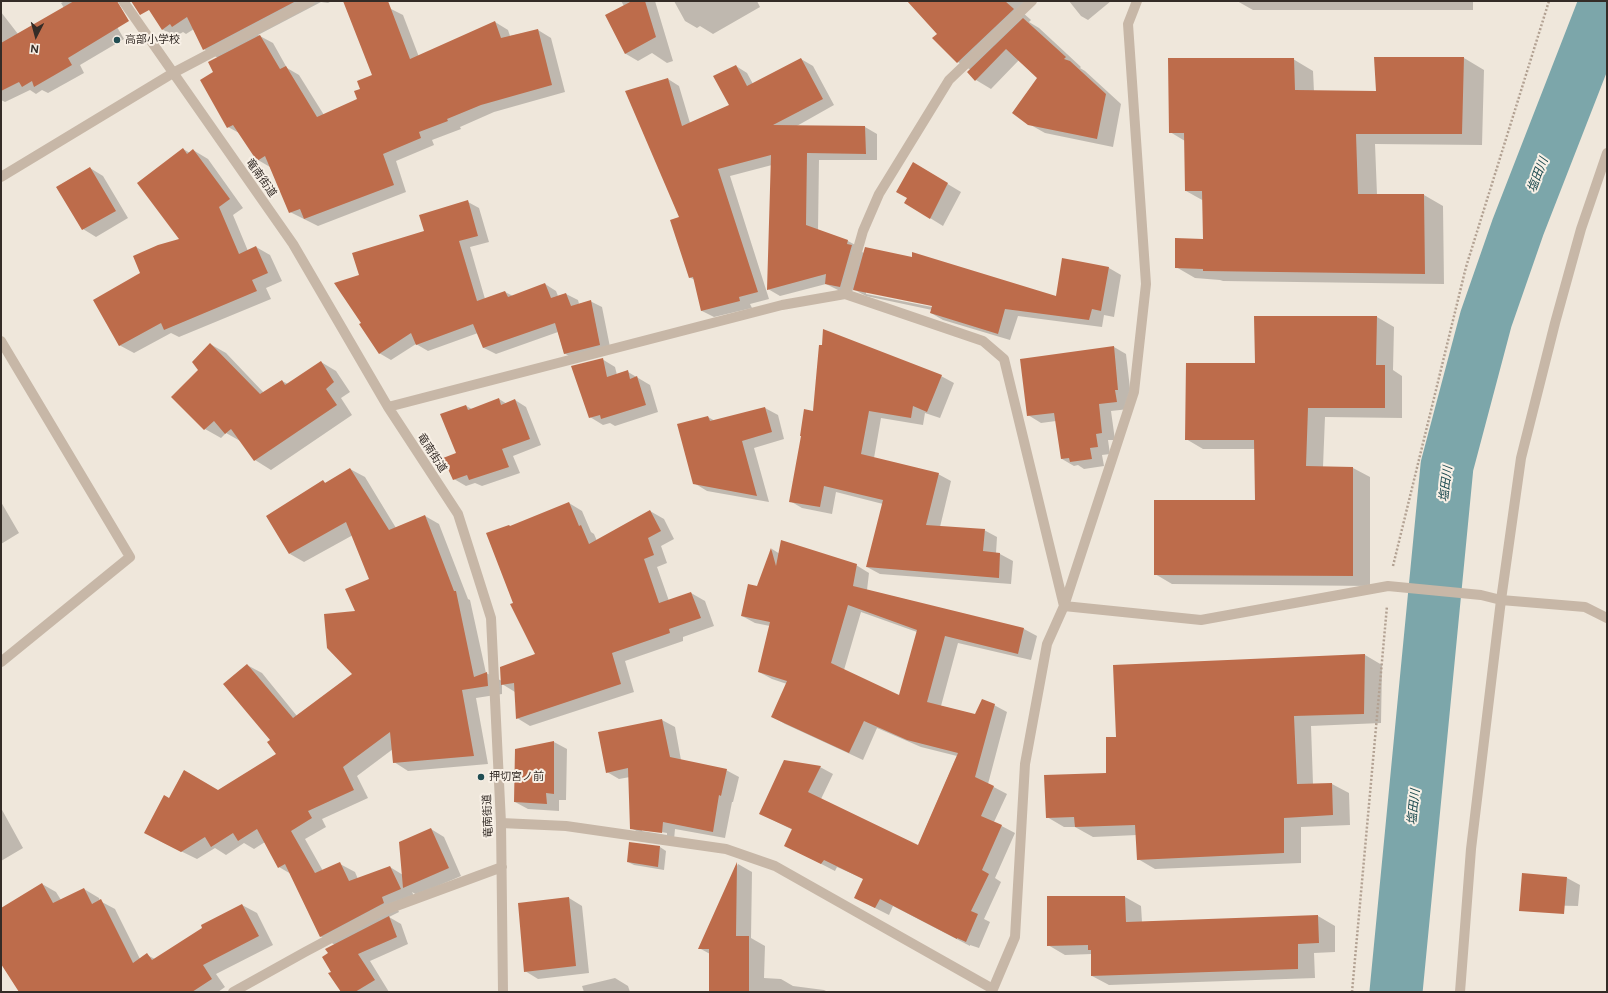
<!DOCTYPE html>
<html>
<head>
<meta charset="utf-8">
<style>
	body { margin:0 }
	#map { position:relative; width:1608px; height:993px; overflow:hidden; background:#efe7db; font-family:Figtree,sans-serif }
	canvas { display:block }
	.frame { position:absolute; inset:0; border:2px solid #342c27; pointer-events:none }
	.north { position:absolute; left:16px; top:16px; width:40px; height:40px; -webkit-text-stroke:3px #f8f0e6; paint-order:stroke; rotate:186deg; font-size:11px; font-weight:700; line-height:16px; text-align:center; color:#342c27 }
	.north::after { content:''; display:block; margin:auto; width:14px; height:18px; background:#342c27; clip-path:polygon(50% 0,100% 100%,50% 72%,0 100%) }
</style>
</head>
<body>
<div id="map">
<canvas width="1608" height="993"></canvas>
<div class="frame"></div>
<div class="north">N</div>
</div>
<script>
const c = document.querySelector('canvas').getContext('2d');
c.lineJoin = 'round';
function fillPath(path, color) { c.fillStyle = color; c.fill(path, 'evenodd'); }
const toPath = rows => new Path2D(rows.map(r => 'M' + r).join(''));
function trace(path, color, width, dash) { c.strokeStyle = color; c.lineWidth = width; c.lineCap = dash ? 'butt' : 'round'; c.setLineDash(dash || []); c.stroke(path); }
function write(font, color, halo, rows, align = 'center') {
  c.font = font + ' Figtree,"Noto Sans JP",sans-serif'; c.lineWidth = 4; c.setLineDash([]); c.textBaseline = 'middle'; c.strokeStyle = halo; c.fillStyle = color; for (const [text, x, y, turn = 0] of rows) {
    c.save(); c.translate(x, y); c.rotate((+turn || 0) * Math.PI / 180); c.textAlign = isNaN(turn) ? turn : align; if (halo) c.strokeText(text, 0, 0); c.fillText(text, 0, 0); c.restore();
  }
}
fillPath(toPath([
	[65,1,102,1,124,39,80,65,84,73,48,93,42,90,36,94,30,90,5,102,1,100,1,12,18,34,64,8,61,3],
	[144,1,332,1,328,3,321,2,258,35,273,43,287,68,299,75,324,115,359,100,361,90,373,75,344,1,375,1,403,15,419,57,495,22,508,30,510,36,538,30,551,38,565,92,494,112,460,127,461,129,432,140,434,145,396,161,406,192,318,226,290,212,270,167,258,160,241,134,228,127,215,73,218,58,204,49,194,29,186,34,183,32,175,37,162,29],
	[621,1,655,1,673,61,667,63,652,53,638,61,626,54,606,16,624,6],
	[674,1,757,1,760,7,713,34,700,26,697,28,685,21],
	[915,1,1033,1,1022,12,1031,20,1029,22,1039,28,1081,67,1080,68,1085,71,1121,104,1113,147,1045,133,1029,124,1038,78,1019,60,991,89,976,80,968,72,971,70,958,62,934,38,938,34],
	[1069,1,1111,1,1088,20,1081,16],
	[1237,1,1473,1,1473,10,1253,10],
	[1375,58,1464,58,1484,70,1482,145,1375,144,1377,195,1424,195,1443,206,1444,284,1223,281,1220,280,1195,278,1176,267,1204,240,1204,201,1186,191,1185,141,1170,132,1293,59,1313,71,1314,92,1377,92],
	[801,59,813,66,834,105,795,127,865,127,877,134,877,160,819,160,818,230,848,241,859,247,858,250,864,253,1056,298,1063,259,1109,268,1121,275,1114,317,1104,315,1102,327,1018,316,1010,340,943,320,931,313,932,310,866,296,853,289,852,293,838,290,826,284,780,296,768,289,772,165,730,176,769,299,750,304,752,308,714,317,702,311,695,280,689,277,680,217,668,79,679,86,690,123,730,105,736,66,747,73,753,84],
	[866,292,937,306,937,308,866,294],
	[183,149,190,153,193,150,208,159,243,208,233,215,248,251,256,247,270,255,282,281,266,288,271,299,179,337,171,333,134,353,119,345,142,273,181,239],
	[90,168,103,176,128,218,96,237,83,229],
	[926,171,961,192,943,226,930,218],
	[468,202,479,208,489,242,470,247,485,299,505,292,513,296,545,284,556,291,558,296,566,294,578,300,579,304,590,301,602,307,611,352,576,360,564,353,558,332,496,354,484,348,478,333,428,351,416,344,391,360,379,353,362,323,360,276],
	[1377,317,1394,327,1393,370,1402,376,1402,418,1325,417,1323,467,1353,468,1370,477,1370,586,1172,584,1155,574,1256,501,1255,449,1203,449,1186,439,1256,364],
	[210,344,226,353,264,393,282,381,288,384,321,362,336,371,350,392,341,398,352,415,271,470,255,460,242,442,226,433,221,438,205,429,172,397,200,370],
	[1114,347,1126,354,1131,397,1129,409,1111,411,1115,440,1108,440,1110,454,1102,455,1104,466,1084,469,1078,465,1074,466,1062,459,1056,421,1041,423,1028,415],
	[602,359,615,367,617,375,628,372,650,385,658,412,615,426,610,423,603,425,590,417],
	[941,376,954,383,940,418,925,413,923,425,881,418,874,458,938,474,951,481,940,527,984,530,997,537,996,553,1000,554,1013,561,1011,584,880,574,867,567,883,504,836,492,832,514,802,508,790,501,814,412],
	[499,399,507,404,515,400,526,407,541,445,513,456,520,473,482,486,475,483,466,486,454,479,457,454,466,406,472,409],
	[765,408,778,415,784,439,754,448,769,502,707,491,694,483,708,417,715,421],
	[350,469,365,477,396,528,425,516,439,524,468,599,470,600,486,673,502,681,537,654,514,603,511,527,569,503,582,511,591,532,594,534,597,541,650,511,664,519,674,539,661,546,667,563,657,567,669,601,691,593,705,601,714,626,683,637,683,641,625,661,634,692,530,726,517,718,515,692,502,684,502,694,476,698,488,764,408,771,394,762,393,749,357,776,368,798,322,819,326,827,305,839,323,871,340,864,355,872,358,879,390,867,403,875,431,829,444,837,461,876,417,895,412,892,415,898,396,906,399,912,389,917,401,924,408,944,370,961,389,992,341,992,332,972,329,954,335,945,320,936,291,874,279,867,265,842,254,849,244,843,226,855,215,848,197,859,160,841,169,799,219,791,277,754,247,665,262,673,297,716,353,674,357,611,370,579,353,535,304,562,290,554,323,482,326,483],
	[1,502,19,533,1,544],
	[772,549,780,554,856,565,869,573,867,590,1024,629,1037,636,1031,660,958,643,941,706,976,715,994,705,1007,712,988,784,1007,794,994,822,1015,833,995,878,1001,882,984,919,990,922,979,948,970,945,970,946,893,906,889,915,869,905,864,879,837,867,835,871,786,846,793,830,761,814,820,767,833,774,821,799,918,846,957,756,921,747,877,728,863,760,785,724,773,717,787,684,772,679,759,672,770,626,755,623,742,616,758,587],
	[861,612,917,632,900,697,844,670],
	[1365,655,1382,665,1381,723,1311,726,1313,784,1332,784,1349,793,1350,825,1301,827,1301,863,1155,869,1138,859,1137,835,1093,837,1075,827,1064,827,1047,817,1107,774,1117,738],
	[662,720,675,727,681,760,726,770,739,777,733,802,732,802,725,838,675,829,674,840,644,835,631,828,630,777,619,779,607,772,600,733],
	[642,829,667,833,667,835,642,831],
	[554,742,567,749,566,800,559,800,559,811,528,809,515,802,516,750],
	[1,808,23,848,1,861],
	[630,843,660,847,666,851,664,870,634,865,628,862],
	[738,864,752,872,751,938,765,946,764,978,781,979,793,986,824,990,828,992,710,992,710,954,699,948],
	[1567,878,1580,885,1578,906,1534,905],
	[42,884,56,892,61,900,84,889,99,898,100,901,115,909,140,959,147,955,155,959,242,905,257,913,273,945,216,974,225,987,218,992,20,992,1,963,1,909],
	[1125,897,1141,906,1142,922,1318,916,1335,926,1335,952,1314,953,1315,978,1109,985,1092,976,1092,954,1065,955,1048,945],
	[569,898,582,906,589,973,538,979,525,971],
	[615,978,628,986,630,992,584,992,582,986],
	[1607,991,1607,992,1562,992]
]), '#0003');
trace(toPath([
	[1396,992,1447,466,1486,319,1518,227,1606,1]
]), '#7ca6aa', 53);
fillPath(toPath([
	[74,1,117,1,129,21,68,58,72,65,34,87,32,81,22,87,19,82,1,91,1,43],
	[131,1,296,1,203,50,187,17,172,27,170,24,162,30,149,10,140,15],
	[343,1,388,1,410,59,495,21,501,38,538,29,552,85,481,105,447,119,448,121,419,132,421,138,383,154,394,185,304,219,300,209,289,213,265,156,257,161,233,125,227,128,200,80,213,72,208,62,260,35,280,69,286,66,317,117,357,99,354,91,360,89,357,81,372,75],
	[632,1,645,1,656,37,625,54,605,15],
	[907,1,1005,1,1014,9,957,63,932,38,937,34],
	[1023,18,1066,57,1064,59,1070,61,1106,94,1097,139,1028,125,1012,113,1037,78,1006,49,975,81,967,72],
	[1374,57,1464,57,1462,134,1356,134,1358,194,1424,194,1425,274,1203,271,1203,269,1175,268,1175,238,1203,239,1202,191,1185,191,1184,133,1169,133,1168,58,1294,58,1295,90,1376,91],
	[801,58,823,99,773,125,865,126,866,154,807,153,806,225,848,240,847,244,852,245,840,287,825,284,826,274,767,290,771,155,718,169,758,292,739,297,740,301,701,311,693,277,689,278,670,220,679,217,625,91,668,78,682,126,729,105,713,76,736,65,747,86],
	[183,148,187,154,193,149,230,199,219,207,239,254,256,246,268,273,252,280,257,291,164,330,161,323,119,346,93,300,140,273,133,256,158,245,179,239,137,183],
	[913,162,948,183,930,219,904,203,907,198,896,192],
	[90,167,116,211,82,230,56,187],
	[468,200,478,236,459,241,477,301,505,291,508,297,545,283,551,298,566,293,571,306,591,300,600,345,564,354,555,323,483,348,473,324,416,345,411,333,379,354,359,324,361,323,334,283,359,275,352,253,424,231,419,215],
	[865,247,912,257,912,252,1056,296,1062,258,1109,267,1101,311,1092,309,1089,320,1005,309,998,334,930,313,932,306,853,290],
	[1254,316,1377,316,1376,365,1385,365,1385,408,1308,408,1306,466,1353,467,1353,576,1154,575,1154,500,1255,500,1254,440,1185,440,1186,363,1255,363],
	[823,329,942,375,927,412,913,406,911,418,869,411,861,454,939,473,926,525,985,529,983,551,1000,553,999,578,866,567,883,500,824,486,820,507,789,502,801,436,800,436,804,409,813,411,819,345,822,345],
	[210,343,260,394,282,380,285,385,321,361,334,382,326,389,337,405,254,461,231,429,225,434,214,421,204,430,171,397,198,370,192,362],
	[1114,346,1118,390,1115,390,1117,402,1099,404,1102,433,1096,434,1098,447,1090,448,1092,459,1070,462,1069,458,1061,459,1054,413,1027,416,1020,359],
	[603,358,607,377,628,370,630,379,637,376,646,405,601,419,600,415,589,418,571,366],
	[499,398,501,405,515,399,530,439,502,449,509,467,469,480,467,475,453,480,443,458,456,453,440,414,466,405,468,410],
	[765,407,772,432,742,441,757,496,693,484,677,424,708,416,710,421],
	[350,468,389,530,425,515,454,591,456,591,474,677,487,672,488,686,462,690,474,756,393,763,390,732,343,767,354,790,308,811,312,818,291,831,315,873,340,862,349,881,390,866,401,889,382,897,384,903,320,937,285,864,278,868,257,829,238,841,233,833,211,847,205,837,181,852,144,833,164,795,169,798,184,770,218,790,276,754,267,742,270,740,223,684,247,664,293,718,352,674,327,648,324,614,355,611,345,589,369,579,346,522,289,554,266,516,323,480,325,483],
	[569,502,579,526,581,525,589,544,650,510,661,531,648,538,654,555,644,559,659,603,691,592,701,618,669,629,670,633,612,653,621,684,516,719,514,683,501,685,500,667,535,654,510,604,513,603,486,533,509,525,510,526],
	[781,540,857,564,853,586,1024,628,1018,654,945,636,927,702,975,714,982,699,995,704,975,777,994,786,981,816,1002,825,982,870,989,874,971,911,978,914,966,942,957,938,957,939,880,899,875,908,854,898,863,879,824,860,821,864,784,846,792,829,759,814,784,760,821,766,808,792,918,845,958,753,907,740,864,721,849,753,771,717,787,681,758,672,770,622,741,616,748,584,757,586,771,548,776,566],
	[848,605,917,630,899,695,831,663],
	[1365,654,1364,714,1294,716,1297,784,1332,783,1333,815,1284,818,1284,853,1137,860,1135,825,1075,827,1074,817,1046,818,1044,775,1106,773,1106,737,1116,737,1113,665],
	[662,719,670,757,727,769,721,796,719,795,713,832,663,822,662,833,630,829,628,768,606,773,598,732],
	[554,741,554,794,546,793,547,804,514,802,515,749],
	[431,828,449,868,403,888,399,842],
	[629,842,660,846,658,867,627,862],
	[737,862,736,936,749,936,749,992,709,992,709,949,698,949],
	[1522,873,1567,877,1564,914,1519,911],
	[42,883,53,903,84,888,92,904,101,899,133,963,147,953,152,960,202,928,201,925,242,904,259,936,203,965,212,979,192,992,19,992,1,964,1,908],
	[1047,896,1125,896,1126,922,1318,915,1319,943,1298,944,1298,969,1091,976,1091,950,1088,950,1088,945,1047,946],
	[569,897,576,966,524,972,518,903],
	[389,916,397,937,358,954,375,980,355,992,341,992,328,973,331,972,322,957,328,953,325,949]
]), '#bd6c4b');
trace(toPath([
	[1393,566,1466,267,1549,1],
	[1352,992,1387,606]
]), '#b2a192', 2.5, [2, 2]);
trace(toPath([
	[123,1,293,244,388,407,458,514,491,618,501,823,503,992],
	[1,177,173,73,310,1],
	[845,294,863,231,879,194,949,80,1032,1],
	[1,341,130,557,1,662],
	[388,407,782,305,845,294,983,341,1004,359,1064,606],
	[1064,606,1201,620,1388,586,1481,595,1501,600,1585,607,1607,618],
	[501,823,566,826,726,849,775,866,993,989,1015,937,1025,764,1047,644,1064,606,1134,392,1146,284,1128,24,1137,1],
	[233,992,305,952,380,912,502,867],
	[1460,992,1471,849,1501,600,1521,458,1555,323,1581,229,1607,153]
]), '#c7b7a7', 10);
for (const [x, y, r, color] of [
	[117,40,4,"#204d52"],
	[481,777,4,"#204d52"]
]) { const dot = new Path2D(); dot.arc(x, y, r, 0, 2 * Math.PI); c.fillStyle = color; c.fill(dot); trace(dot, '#f8f0e6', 1.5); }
write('11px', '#342c27', '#f8f0e6', [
	["高部小学校",125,40],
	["押切宮ノ前",489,777]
], 'left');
write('11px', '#342c27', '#f8f0e6', [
	["竜南街道",261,178,55],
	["竜南街道",432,453,57],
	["竜南街道",488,816,-92]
]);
write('italic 12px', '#204d52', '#f8f0e6', [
	["塩田川",1538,175,-69],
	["塩田川",1446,484,-83],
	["塩田川",1414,807,-84]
]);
</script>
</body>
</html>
